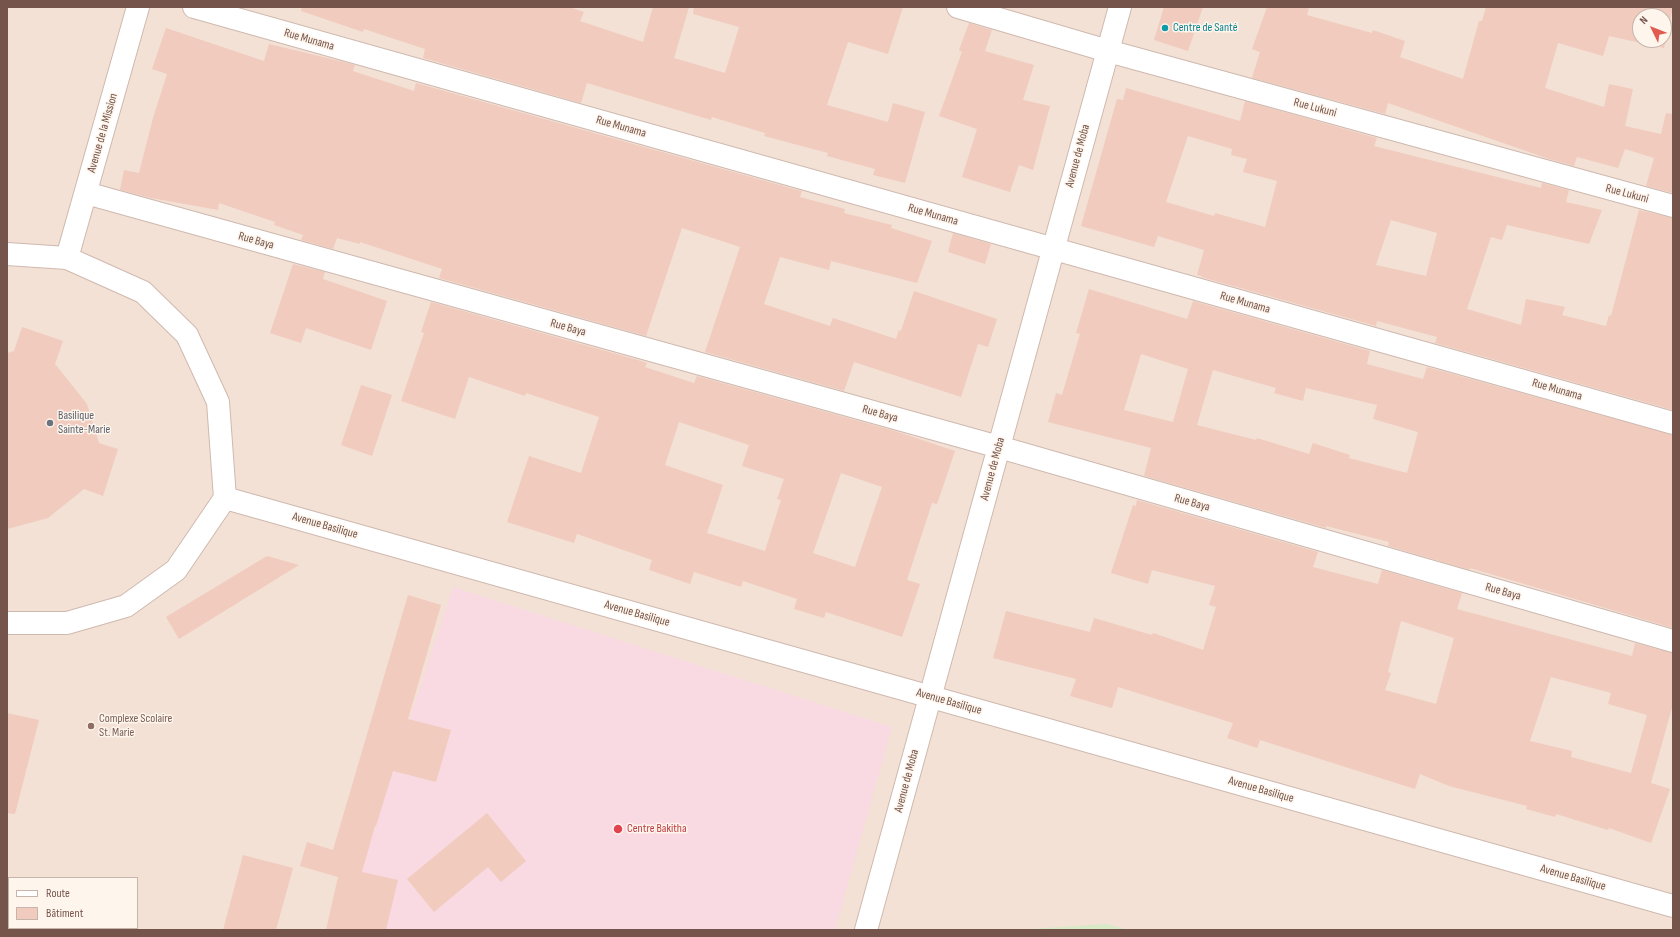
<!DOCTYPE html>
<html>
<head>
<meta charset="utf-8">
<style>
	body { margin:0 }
	#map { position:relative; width:1680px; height:937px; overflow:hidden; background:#fcf0e6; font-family:"Sofia Sans Condensed",sans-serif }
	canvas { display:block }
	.frame { position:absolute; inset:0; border:8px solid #74544b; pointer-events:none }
	.legend { position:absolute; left:8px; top:877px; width:130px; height:52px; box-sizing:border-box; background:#fef5ec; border:1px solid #c7b5ac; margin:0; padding:5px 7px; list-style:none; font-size:12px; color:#74544b }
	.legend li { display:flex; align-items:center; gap:8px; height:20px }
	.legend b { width:20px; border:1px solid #c7b5ac }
	.north { position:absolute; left:1632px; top:8px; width:40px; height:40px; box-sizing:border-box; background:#fef5ec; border:1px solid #c7b5ac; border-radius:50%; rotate:313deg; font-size:11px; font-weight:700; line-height:16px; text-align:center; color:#74544b }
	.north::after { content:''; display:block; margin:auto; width:14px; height:18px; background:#e15b4f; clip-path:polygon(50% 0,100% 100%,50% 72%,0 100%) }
</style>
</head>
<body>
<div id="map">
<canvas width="1680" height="937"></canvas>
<div class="frame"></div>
<ul class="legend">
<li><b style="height:5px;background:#fff"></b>Route</li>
<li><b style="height:11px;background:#f0cbbe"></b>Bâtiment</li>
</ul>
<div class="north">N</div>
</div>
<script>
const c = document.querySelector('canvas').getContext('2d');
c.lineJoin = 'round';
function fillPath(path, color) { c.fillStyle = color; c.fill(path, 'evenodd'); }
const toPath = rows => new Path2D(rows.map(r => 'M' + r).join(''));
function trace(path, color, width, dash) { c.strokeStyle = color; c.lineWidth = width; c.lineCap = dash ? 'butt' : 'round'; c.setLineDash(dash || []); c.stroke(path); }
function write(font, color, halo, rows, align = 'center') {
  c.font = font + ' "Sofia Sans Condensed",sans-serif'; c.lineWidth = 3; c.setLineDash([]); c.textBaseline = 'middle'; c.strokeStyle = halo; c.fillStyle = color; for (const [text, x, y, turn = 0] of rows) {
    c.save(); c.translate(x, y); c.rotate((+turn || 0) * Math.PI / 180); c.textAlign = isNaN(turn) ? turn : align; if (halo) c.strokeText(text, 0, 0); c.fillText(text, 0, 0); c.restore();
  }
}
fillPath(toPath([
	[7,7,1673,7,1673,930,7,930],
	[1640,16,1664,16,1664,40,1640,40],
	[9,878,137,878,137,928,9,928]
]), '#f3e1d5');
fillPath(toPath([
	[453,587,892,727,835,930,340,930]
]), '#f9dae2');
fillPath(toPath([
	[1106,924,1130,930,1030,930,1032,929]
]), '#d8e9c5');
fillPath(toPath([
	[302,7,569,7,584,12,580,21,643,42,653,7,689,7,674,58,725,73,739,27,693,14,694,7,903,7,888,54,848,42,827,105,888,122,893,103,925,112,905,183,873,175,875,169,827,156,828,153,764,136,765,133,712,117,711,120,587,83,581,103,423,58,425,49,364,29,363,32,301,11],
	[1164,7,1203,7,1188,51,1154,40],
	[1267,7,1309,7,1307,15,1372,33,1373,30,1405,41,1400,57,1463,79,1479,21,1482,21,1486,7,1673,7,1664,48,1609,36,1603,56,1558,43,1545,88,1604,107,1609,84,1633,89,1625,126,1661,134,1666,113,1673,114,1673,193,1646,186,1654,158,1625,149,1618,168,1577,157,1574,166,1549,159,1388,103,1385,114,1252,78,1260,52,1252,49],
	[1640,16,1664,16,1664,40,1640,40],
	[969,23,992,30,985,51,1034,65,1023,100,1050,106,1033,170,1019,165,1010,192,962,177,977,129,939,116,962,52,959,50],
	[166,28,264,61,269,44,348,63,355,65,353,71,414,91,416,83,794,189,802,191,800,197,845,209,844,213,892,225,891,228,932,241,917,283,831,261,829,270,780,257,764,304,830,326,833,318,896,339,899,330,901,331,914,291,997,319,988,347,978,344,961,397,854,362,844,391,705,352,740,247,682,228,646,336,439,278,442,269,360,242,360,244,337,238,333,249,301,240,303,235,274,225,275,222,219,203,218,210,151,198,120,190,124,170,139,173,153,118,167,74,152,69],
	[1126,88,1240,121,1245,101,1377,138,1374,146,1541,188,1542,183,1569,190,1566,202,1602,210,1589,244,1507,225,1502,240,1491,237,1467,309,1521,325,1526,299,1565,307,1562,315,1606,326,1609,315,1611,316,1639,210,1673,218,1673,410,1435,343,1437,337,1377,321,1376,326,1201,277,1202,276,1197,275,1204,250,1158,236,1154,247,1081,226,1117,99,1123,100],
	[1188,136,1232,149,1231,155,1247,159,1243,172,1277,181,1265,227,1215,213,1214,216,1166,202],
	[1391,220,1437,233,1426,276,1376,265],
	[953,233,991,244,985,264,948,252],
	[293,264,325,272,323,279,387,301,371,350,306,328,301,343,270,333],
	[1089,289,1187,319,1193,301,1370,351,1367,364,1423,379,1427,367,1673,435,1673,628,1470,568,1470,570,1388,546,1389,542,1326,526,1326,528,1144,476,1151,448,1048,422,1056,393,1062,395,1080,334,1076,333],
	[1141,354,1188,369,1173,422,1124,410],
	[1213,370,1276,388,1274,393,1303,401,1306,388,1377,405,1373,419,1418,432,1407,473,1349,458,1350,455,1313,443,1309,454,1257,438,1256,440,1197,425],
	[431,302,638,360,647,363,645,367,694,383,697,376,895,431,955,451,937,504,932,503,907,580,920,584,902,637,826,612,824,618,794,609,797,599,743,581,741,587,694,572,690,584,649,570,652,560,577,534,574,543,507,522,529,456,581,473,599,417,526,393,525,396,469,377,455,419,401,401,424,333,421,332],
	[679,422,749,445,742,466,784,479,777,499,781,500,765,551,707,533,723,485,665,465],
	[841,473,882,487,855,567,813,553],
	[22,327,63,341,55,364,87,404,99,443,118,449,103,496,84,489,48,518,7,529,7,353,14,351],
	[361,385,392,395,372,456,341,445],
	[1137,500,1318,552,1313,567,1378,584,1382,570,1462,593,1457,609,1632,656,1635,643,1673,653,1673,704,1651,783,1670,789,1651,843,1609,828,1608,830,1556,814,1555,817,1526,809,1527,806,1449,786,1420,774,1415,789,1260,740,1257,748,1227,738,1233,723,1118,687,1112,708,1070,696,1076,679,993,658,1006,611,1090,632,1094,618,1152,635,1153,633,1203,650,1216,607,1209,605,1215,586,1152,570,1148,584,1111,573,1133,505,1136,506],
	[1401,621,1454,638,1436,704,1385,690,1391,673,1388,672],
	[1551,677,1611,693,1608,704,1647,715,1631,773,1571,757,1572,751,1530,741],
	[267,556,299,565,179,639,166,617],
	[408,595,441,605,408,719,451,730,436,782,393,771,376,826,375,826,362,872,398,880,386,930,326,930,338,877,300,866,307,842,333,850],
	[7,713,39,720,15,814,7,813],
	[487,813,526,861,501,882,488,867,434,912,407,879],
	[243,855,293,868,276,930,223,930]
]), '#f0cbbe');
const minor = toPath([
	[194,7,1673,423],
	[958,7,1108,51,1673,206],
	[86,193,999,447,1673,641],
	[7,254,67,258,143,292,187,335,218,402,225,498,176,570,126,606,67,623,7,623],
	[67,258,138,7],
	[225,498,1673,906],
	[866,930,1120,7]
]);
trace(minor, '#cfb9af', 24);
trace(minor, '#fff', 22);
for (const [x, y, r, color] of [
	[1165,28,4,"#0f9aa8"],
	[50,423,4,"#6b7280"],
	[91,726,4,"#8d6e63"],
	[618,829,5,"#e0444e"]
]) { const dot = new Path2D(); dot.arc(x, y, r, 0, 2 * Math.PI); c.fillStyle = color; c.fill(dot); trace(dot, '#fef5ec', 1.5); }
write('12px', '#0d838f', '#fef5ec', [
	["Centre de Santé",1173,28]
], 'left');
write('12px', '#74544b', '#fef5ec', [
	["Rue Munama",309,40,16],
	["Rue Lukuni",1315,108,15],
	["Rue Munama",621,127,16],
	["Avenue de la Mission",103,133,-74],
	["Avenue de Moba",1078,156,-75],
	["Rue Lukuni",1627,194,15],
	["Rue Munama",933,215,16],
	["Rue Baya",256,241,16],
	["Rue Munama",1245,303,16],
	["Rue Baya",568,328,16],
	["Rue Munama",1557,390,16],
	["Rue Baya",880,414,16],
	["Avenue de Moba",993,469,-75],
	["Rue Baya",1192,503,16],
	["Avenue Basilique",325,526,16],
	["Rue Baya",1503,592,16],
	["Avenue Basilique",637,614,16],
	["Avenue Basilique",949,702,16],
	["Avenue de Moba",907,781,-75],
	["Avenue Basilique",1261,790,16],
	["Avenue Basilique",1573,878,16]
]);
write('12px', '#5b616d', '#fef5ec', [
	["Basilique",58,416],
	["Sainte-Marie",58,430]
], 'left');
write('12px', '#785e54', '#fef5ec', [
	["Complexe Scolaire",99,719],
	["St. Marie",99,733]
], 'left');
write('12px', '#be3a42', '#fef5ec', [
	["Centre Bakitha",627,829]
], 'left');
</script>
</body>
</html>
